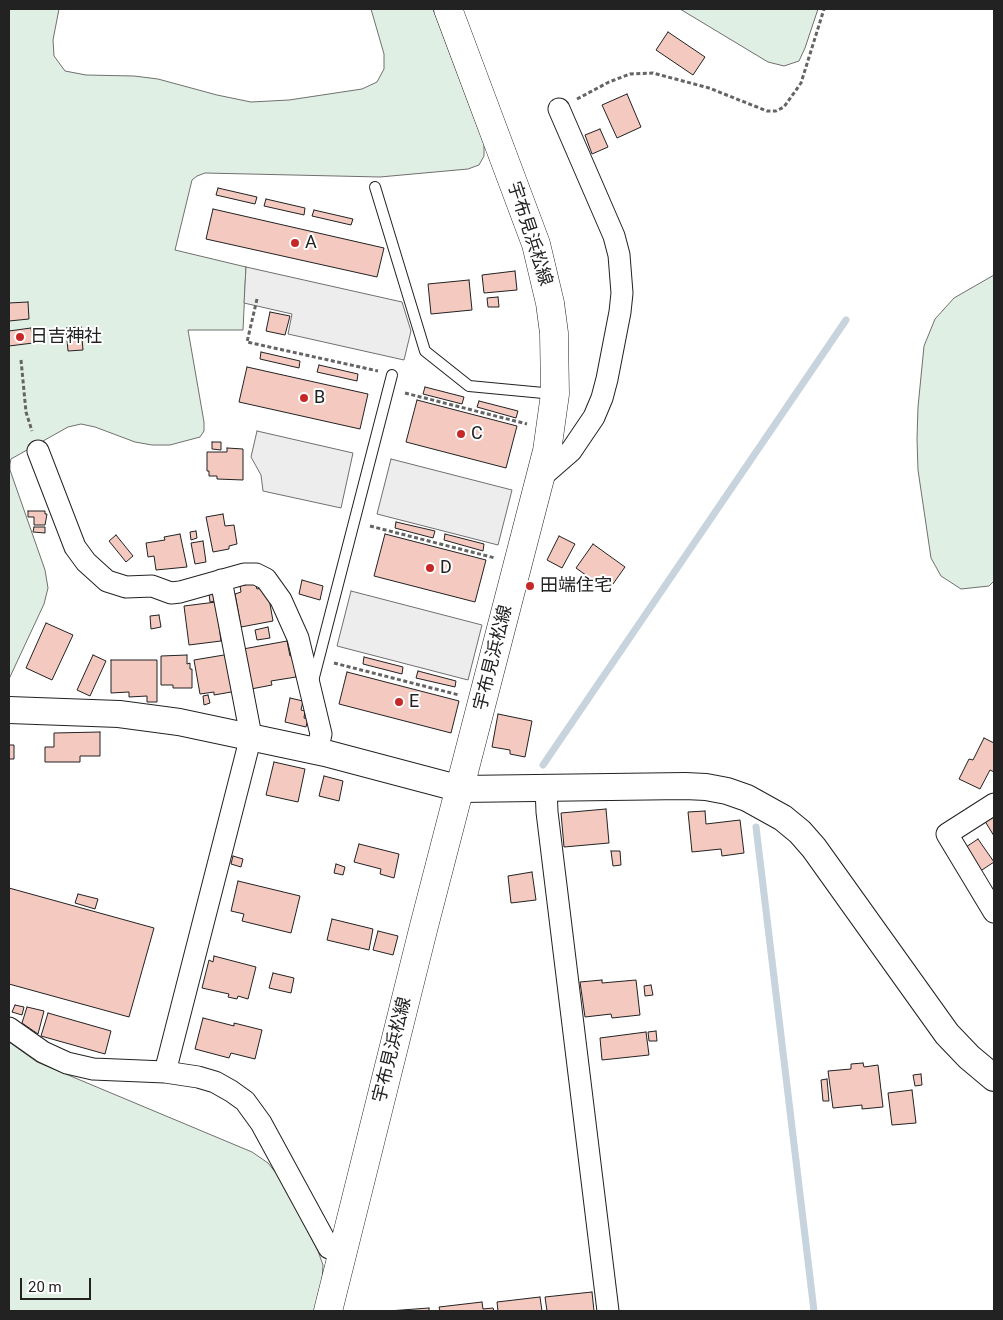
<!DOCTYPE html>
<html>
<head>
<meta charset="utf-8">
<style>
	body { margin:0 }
	#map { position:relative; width:1003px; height:1320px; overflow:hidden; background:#fff; font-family:Roboto,sans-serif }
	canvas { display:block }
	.frame { position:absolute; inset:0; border:10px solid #222; pointer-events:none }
	.scale { position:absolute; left:20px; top:1278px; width:71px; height:22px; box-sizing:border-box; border:2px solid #222; border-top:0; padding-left:6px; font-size:15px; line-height:18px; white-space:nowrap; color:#222; -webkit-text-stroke:4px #fff; paint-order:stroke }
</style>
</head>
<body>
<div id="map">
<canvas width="1003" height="1320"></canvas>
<div class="frame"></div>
<div class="scale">20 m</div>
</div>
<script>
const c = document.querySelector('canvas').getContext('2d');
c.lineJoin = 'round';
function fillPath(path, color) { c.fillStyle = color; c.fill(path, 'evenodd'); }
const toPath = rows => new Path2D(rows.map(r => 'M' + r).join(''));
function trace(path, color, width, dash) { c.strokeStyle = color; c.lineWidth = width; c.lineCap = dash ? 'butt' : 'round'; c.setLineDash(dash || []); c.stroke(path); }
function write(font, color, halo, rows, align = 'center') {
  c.font = font + ' Roboto,"Noto Sans JP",sans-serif'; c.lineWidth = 4; c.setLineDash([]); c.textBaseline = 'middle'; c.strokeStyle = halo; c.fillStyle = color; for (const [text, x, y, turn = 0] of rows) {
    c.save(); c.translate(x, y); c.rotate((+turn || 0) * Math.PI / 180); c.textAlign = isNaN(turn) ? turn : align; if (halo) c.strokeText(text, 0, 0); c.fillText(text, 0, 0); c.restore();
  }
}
const green = toPath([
	[9,9,59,9,53,40,54,56,65,71,86,75,134,76,158,79,217,95,251,102,289,100,362,89,377,82,384,69,384,54,371,9,433,9,484,144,484,156,479,165,468,169,380,177,205,173,197,176,192,180,175,250,246,267,243,330,188,330,204,422,204,431,200,437,170,445,152,445,135,442,95,427,81,424,68,427,11,459,10,464,10,470,45,570,48,588,44,604,9,679,9,9],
	[680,9,818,9,805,48,799,61,784,66,768,62,680,9],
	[994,275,994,581,989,586,961,589,941,576,931,558,918,470,917,439,918,407,924,346,935,319,954,298,994,275],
	[9,1042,37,1062,252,1152,268,1163,280,1178,318,1251,323,1265,322,1282,315,1311,9,1311,9,1042]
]);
fillPath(green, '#e0efe3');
trace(green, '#6f6f6f', 1);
const parking = toPath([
	[246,267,402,302,411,331,404,360,288,334,292,314,244,303,246,267],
	[257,431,353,453,341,508,263,491,261,475,251,457,257,431],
	[391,459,512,490,498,545,377,514,391,459],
	[351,591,482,625,468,680,337,646,351,591]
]);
fillPath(parking, '#ededed');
trace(parking, '#6f6f6f', 1);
trace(toPath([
	[543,765,846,320],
	[756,827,814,1311]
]), '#c7d3dd', 7);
const building = toPath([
	[668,32,705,57,693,75,656,50,668,32],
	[627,94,641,127,617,138,602,105,627,94],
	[600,129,608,147,592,154,585,135,600,129],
	[218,188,257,197,255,204,216,195,218,188],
	[266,199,305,208,304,215,264,206,266,199],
	[213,209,384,248,377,277,206,239,213,209],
	[314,210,353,219,351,225,312,216,314,210],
	[515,271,517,290,484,293,482,275,515,271],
	[469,280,472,310,431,314,428,284,469,280],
	[498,297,499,307,488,307,487,298,498,297],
	[28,302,29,319,9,321,9,303,28,302],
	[270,312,290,316,285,335,266,331,270,312],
	[81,327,83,350,68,351,66,328,81,327],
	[31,328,33,343,9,346,9,331,31,328],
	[261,352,300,361,299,368,260,359,261,352],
	[319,365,358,374,357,381,317,372,319,365],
	[247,367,368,394,360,429,239,402,247,367],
	[425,387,464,397,462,404,423,394,425,387],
	[417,400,517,426,506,468,406,442,417,400],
	[479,401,518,411,516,418,477,407,479,401],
	[212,442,221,442,221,450,212,449,212,442],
	[227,448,243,449,243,480,217,479,217,476,209,476,209,471,207,471,207,452,227,452,227,448],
	[28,511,45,511,45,514,47,514,45,525,34,525,34,517,28,517,28,511],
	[223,514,225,526,234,525,237,544,229,546,229,549,213,552,206,517,223,514],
	[396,522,435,531,433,538,395,528,396,522],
	[34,527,45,527,45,533,33,532,34,527],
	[196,531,197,538,191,540,190,532,196,531],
	[180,534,187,567,156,570,154,556,148,557,146,543,165,540,164,537,180,534],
	[385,534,486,560,475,602,374,576,385,534],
	[445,534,484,544,483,551,444,540,445,534],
	[116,535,133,556,126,562,109,541,116,535],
	[559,536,575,544,562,568,547,560,559,536],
	[203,541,206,562,195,564,191,543,203,541],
	[593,544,625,567,608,591,576,568,593,544],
	[302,580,323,586,320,600,299,594,302,580],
	[255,583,257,589,267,587,273,621,241,627,235,594,241,592,240,586,255,583],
	[209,593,214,593,215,601,210,602,209,593],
	[216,602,221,641,189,645,184,606,216,602],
	[159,615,161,627,151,629,150,616,159,615],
	[46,623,73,635,52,680,26,668,46,623],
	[268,627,270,638,257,640,255,630,268,627],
	[287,641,290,656,293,655,296,677,271,681,272,685,251,689,243,649,287,641],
	[230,654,237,691,214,695,214,692,200,694,194,660,230,654],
	[93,655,106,661,90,696,77,690,93,655],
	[187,655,187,664,190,663,190,669,192,669,192,688,173,688,173,685,161,685,161,656,187,655],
	[364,657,403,667,402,674,363,664,364,657],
	[111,660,157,660,157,702,147,702,147,696,129,697,129,692,111,693,111,660],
	[418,671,456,681,455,687,416,678,418,671],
	[347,672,459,701,451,733,339,704,347,672],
	[208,695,210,703,204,705,203,696,208,695],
	[290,698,303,701,301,710,305,711,304,718,308,719,306,727,285,722,290,698],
	[498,714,532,721,525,757,510,754,510,750,492,747,498,714],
	[100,732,100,756,80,756,80,762,45,762,45,747,54,747,54,733,100,732],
	[984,738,994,743,994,772,990,770,980,789,959,779,969,759,973,760,984,738],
	[9,745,14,745,14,759,9,759,9,745],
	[274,762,305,769,298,802,266,795,274,762],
	[324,776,343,781,339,801,319,796,324,776],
	[606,809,609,843,564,847,561,813,606,809],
	[994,810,994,836,983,818,994,810],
	[705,811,706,824,740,820,744,853,722,856,721,849,692,852,688,812,705,811],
	[978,839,994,862,979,872,963,849,978,839],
	[359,844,399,854,394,878,380,874,381,869,354,862,359,844],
	[611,851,620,851,621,865,613,866,611,851],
	[233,856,243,859,241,867,231,864,233,856],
	[336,864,345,867,343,875,334,873,336,864],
	[532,872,536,900,511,903,508,876,532,872],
	[238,881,300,896,291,933,242,921,244,914,231,911,238,881],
	[9,888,154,928,129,1017,9,984,9,888],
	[78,894,98,899,95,909,75,903,78,894],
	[332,919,373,929,369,950,327,940,332,919],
	[378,931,398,936,393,955,373,950,378,931],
	[214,956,256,967,248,999,238,996,237,999,228,997,229,994,202,988,209,960,213,962,214,956],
	[273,973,294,978,291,993,269,988,273,973],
	[602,980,602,983,636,980,640,1015,612,1018,611,1014,585,1017,580,982,602,980],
	[651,985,653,995,645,996,644,986,651,985],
	[15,1005,24,1007,22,1015,12,1012,15,1005],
	[27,1007,44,1011,38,1034,22,1023,27,1007],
	[48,1013,111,1031,105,1054,41,1036,48,1013],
	[203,1018,234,1026,234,1023,262,1030,255,1059,231,1053,229,1058,195,1049,203,1018],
	[656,1031,657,1041,649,1041,648,1032,656,1031],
	[646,1032,649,1055,602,1060,600,1038,646,1032],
	[863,1063,864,1067,878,1065,883,1107,862,1109,862,1105,833,1108,828,1071,851,1069,851,1064,863,1063],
	[921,1074,922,1085,915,1086,913,1075,921,1074],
	[827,1079,829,1101,823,1101,821,1080,827,1079],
	[912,1090,916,1123,892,1125,888,1093,912,1090],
	[592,1292,594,1311,547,1311,545,1297,592,1292],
	[540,1297,542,1311,498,1311,497,1302,540,1297],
	[482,1302,483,1309,493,1308,494,1311,440,1311,439,1307,482,1302],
	[429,1308,429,1311,388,1311,429,1308]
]);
fillPath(building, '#f3c9c0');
trace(building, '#222', 1);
const service = toPath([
	[375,187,425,351,469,386,554,394],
	[313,681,392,375]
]);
const minor = toPath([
	[38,451,75,547,86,562,107,581,126,587,152,586,171,593,180,592,244,574,256,574,266,579,281,600,298,638,321,734,317,751],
	[540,478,571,451,594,417,602,398,607,379,620,312,622,293,619,255,614,236,559,109],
	[546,787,547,812,608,1311],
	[994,804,947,834,994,912],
	[9,1028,43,1052,67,1063,93,1069,165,1072,198,1077,215,1082,231,1091,245,1101,261,1123,329,1248,343,1252],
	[165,1072,251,736,221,580]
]);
const tertiary = toPath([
	[9,710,119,714,179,722,325,753,461,789,685,786,706,787,727,791,747,798,783,818,800,832,814,848,947,1034,969,1057,994,1078]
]);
const secondary = toPath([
	[328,1311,424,926,547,451,555,394,554,333,550,303,536,244,448,9]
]);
trace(service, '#222', 12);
trace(minor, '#222', 23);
trace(tertiary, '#222', 28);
trace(secondary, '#222', 29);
trace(toPath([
	[577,99,609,82,630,74,653,73,709,88,767,111,776,111,784,107,801,83,824,9],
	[257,299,247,342,378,371],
	[21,360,26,412,32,431],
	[405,393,527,424],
	[370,526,495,558],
	[334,663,459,695]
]), '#646464', 3, [4, 2.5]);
trace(service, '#fff', 10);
trace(minor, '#fff', 21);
trace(tertiary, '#fff', 26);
trace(secondary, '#fff', 28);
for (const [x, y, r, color] of [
	[295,243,5,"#c62828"],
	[20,337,5,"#c62828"],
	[304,398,5,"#c62828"],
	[461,434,5,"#c62828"],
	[430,568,5,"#c62828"],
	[530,586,5,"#c62828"],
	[399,702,5,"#c62828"]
]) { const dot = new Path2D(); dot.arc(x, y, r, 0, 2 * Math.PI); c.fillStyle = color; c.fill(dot); trace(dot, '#fff', 2); }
write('18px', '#222', '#fff', [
	["宇布見浜松線",529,234,72],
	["宇布見浜松線",494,658,-76],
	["宇布見浜松線",393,1050,-76]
]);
write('18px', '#222', '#fff', [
	["A",305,243],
	["日吉神社",30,337],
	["B",314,398],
	["C",471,434],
	["D",440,568],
	["田端住宅",540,586],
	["E",409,702]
], 'left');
</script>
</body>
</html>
